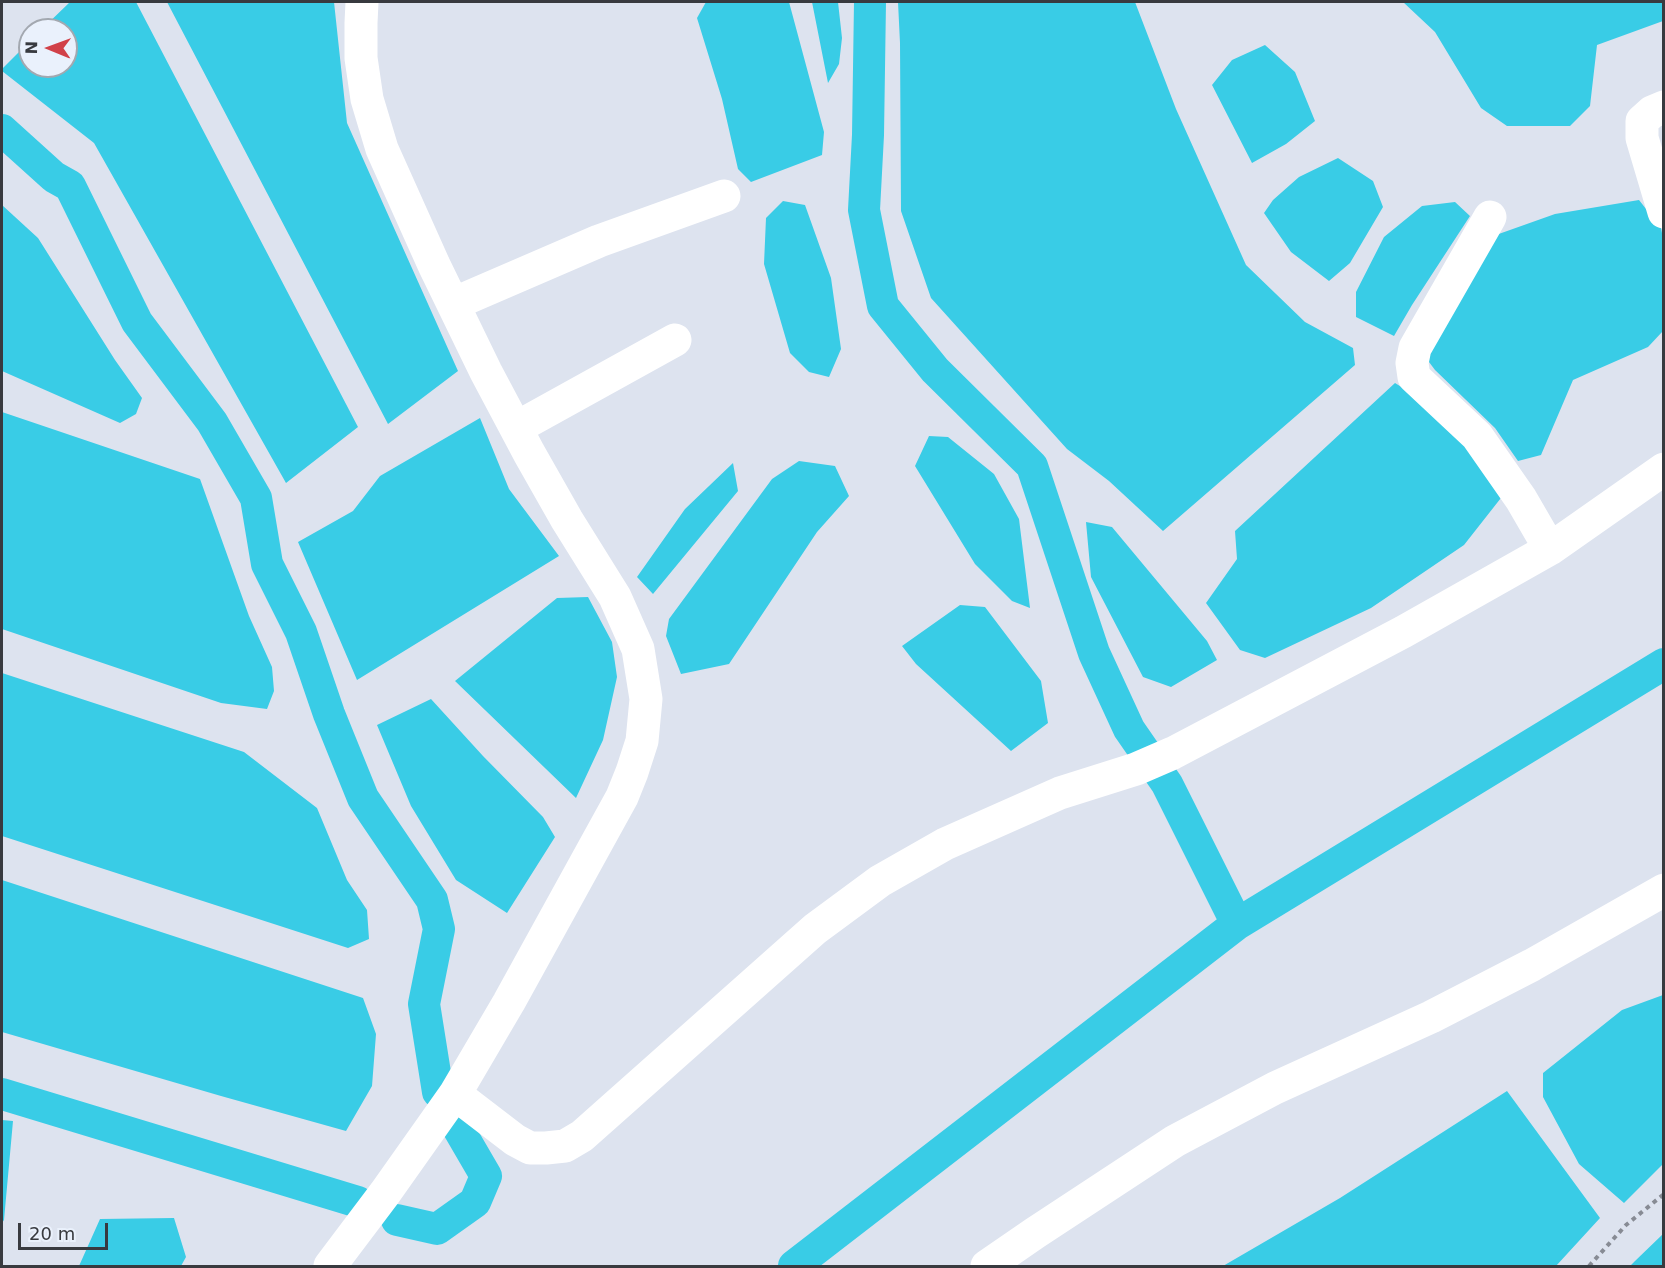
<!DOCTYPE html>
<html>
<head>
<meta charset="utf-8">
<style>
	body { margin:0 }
	#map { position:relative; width:1665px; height:1268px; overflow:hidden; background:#dde3ef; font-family:"DejaVu Sans",sans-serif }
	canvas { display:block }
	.frame { position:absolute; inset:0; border:3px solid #383a3f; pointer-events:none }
	.north { position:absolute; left:18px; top:18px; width:60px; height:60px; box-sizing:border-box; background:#eaf1fc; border:2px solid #a3a8b0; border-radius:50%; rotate:271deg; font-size:16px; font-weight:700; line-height:24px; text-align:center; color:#383a3f }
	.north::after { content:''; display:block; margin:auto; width:21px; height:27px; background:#d14149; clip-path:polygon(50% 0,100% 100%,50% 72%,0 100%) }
	.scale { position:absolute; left:18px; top:1223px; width:90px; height:27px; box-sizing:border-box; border:3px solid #383a3f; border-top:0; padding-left:8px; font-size:18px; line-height:21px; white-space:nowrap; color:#383a3f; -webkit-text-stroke:4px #eaf1fc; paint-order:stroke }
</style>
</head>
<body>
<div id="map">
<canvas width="1665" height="1268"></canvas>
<div class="frame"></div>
<div class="north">N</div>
<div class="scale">20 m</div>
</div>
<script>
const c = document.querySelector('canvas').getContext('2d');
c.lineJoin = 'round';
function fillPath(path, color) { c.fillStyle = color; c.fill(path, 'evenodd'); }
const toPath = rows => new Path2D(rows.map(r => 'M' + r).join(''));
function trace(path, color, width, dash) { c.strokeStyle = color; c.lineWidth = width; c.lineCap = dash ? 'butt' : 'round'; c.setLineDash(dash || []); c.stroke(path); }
fillPath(toPath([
	[70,2,136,2,358,427,286,483,94,143,2,71,2,69,30,41,30,66,66,66,66,30,41,30],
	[167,2,334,2,347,123,458,371,388,424],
	[706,2,789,2,824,132,822,155,751,182,738,169,722,99,697,18],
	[812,2,838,2,842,38,839,64,828,83],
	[898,2,1135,2,1176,109,1246,265,1305,322,1353,348,1355,365,1163,531,1109,481,1067,449,931,298,901,211,900,43],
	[1403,2,1663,2,1663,21,1597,45,1590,106,1570,126,1507,126,1481,108,1435,32],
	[1265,45,1295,72,1315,121,1286,144,1252,163,1212,85,1232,60],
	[1338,158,1373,181,1383,207,1350,263,1329,281,1291,252,1264,213,1273,200,1299,177],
	[1639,200,1661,228,1664,243,1663,331,1648,347,1573,380,1541,455,1518,461,1495,428,1435,370,1423,354,1479,241,1555,214],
	[783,201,805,205,831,278,841,349,829,377,809,372,790,353,764,264,766,218],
	[1455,202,1470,216,1412,305,1394,336,1356,317,1356,292,1384,237,1422,206],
	[2,205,38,238,115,360,142,398,136,414,120,423,2,371],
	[1395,383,1469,429,1508,489,1464,545,1371,608,1265,658,1240,650,1206,603,1237,559,1235,531],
	[2,412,200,479,249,616,272,667,274,691,267,709,221,703,2,629],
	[480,418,509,489,559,556,357,680,298,542,353,511,380,476],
	[929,436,948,437,994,474,1019,519,1030,608,1012,601,975,564,915,466],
	[799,461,835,466,849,496,817,532,729,664,681,674,666,636,669,619,772,479],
	[733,463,738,491,653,594,637,577,685,509],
	[1086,522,1112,527,1207,641,1217,660,1171,687,1143,677,1091,577],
	[588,597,612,642,617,677,603,740,576,798,455,681,557,598],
	[960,605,985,607,1041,681,1048,723,1011,751,916,664,902,646],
	[2,673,244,752,317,808,347,880,367,910,369,939,348,948,2,836],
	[431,699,483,756,543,817,555,837,507,913,456,880,411,806,377,725],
	[2,880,363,998,376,1034,372,1086,346,1131,221,1096,2,1032],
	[1663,995,1663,1164,1624,1203,1579,1164,1543,1097,1543,1073,1622,1010],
	[1507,1091,1600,1218,1556,1266,1223,1266,1340,1198],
	[2,1120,13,1121,4,1220,2,1223],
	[174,1218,186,1257,181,1266,79,1266,100,1219],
	[1663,1234,1663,1266,1630,1266,1635,1261]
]), '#39cce6');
trace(toPath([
	[870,2,868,135,864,210,883,306,935,370,1032,466,1094,653,1129,729,1167,784,1237,924],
	[2,130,54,177,70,186,137,322,212,422,256,498,267,564,301,632,329,714,363,798,432,900,439,929,424,1004,438,1092],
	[2,1094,358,1202],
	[397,1220,437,1229,475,1202,486,1176,454,1121],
	[794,1266,1237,924,1664,664]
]), '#39cce6', 32);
trace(toPath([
	[1589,1266,1626,1225,1664,1194]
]), '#878b94', 4, [4.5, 4.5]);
trace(toPath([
	[1664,107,1652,112,1642,121,1642,138,1664,212],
	[1490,217,1415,348,1412,363,1414,377,1477,436,1521,499,1550,549],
	[453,304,599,241,724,196],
	[516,428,675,340],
	[455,1094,515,1140,530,1148,546,1148,565,1146,582,1136,815,929,880,881,945,844,1060,793,1136,769,1173,753,1403,632,1550,549,1664,469],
	[330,1266,385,1193,455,1094,509,1002,622,797,632,772,642,741,646,699,638,649,615,597,567,520,529,453,486,372,434,265,382,149,367,99,361,58,361,23,362,2],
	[987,1266,1035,1233,1175,1141,1275,1088,1431,1017,1532,965,1664,890]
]), '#fff', 33);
</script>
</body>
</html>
